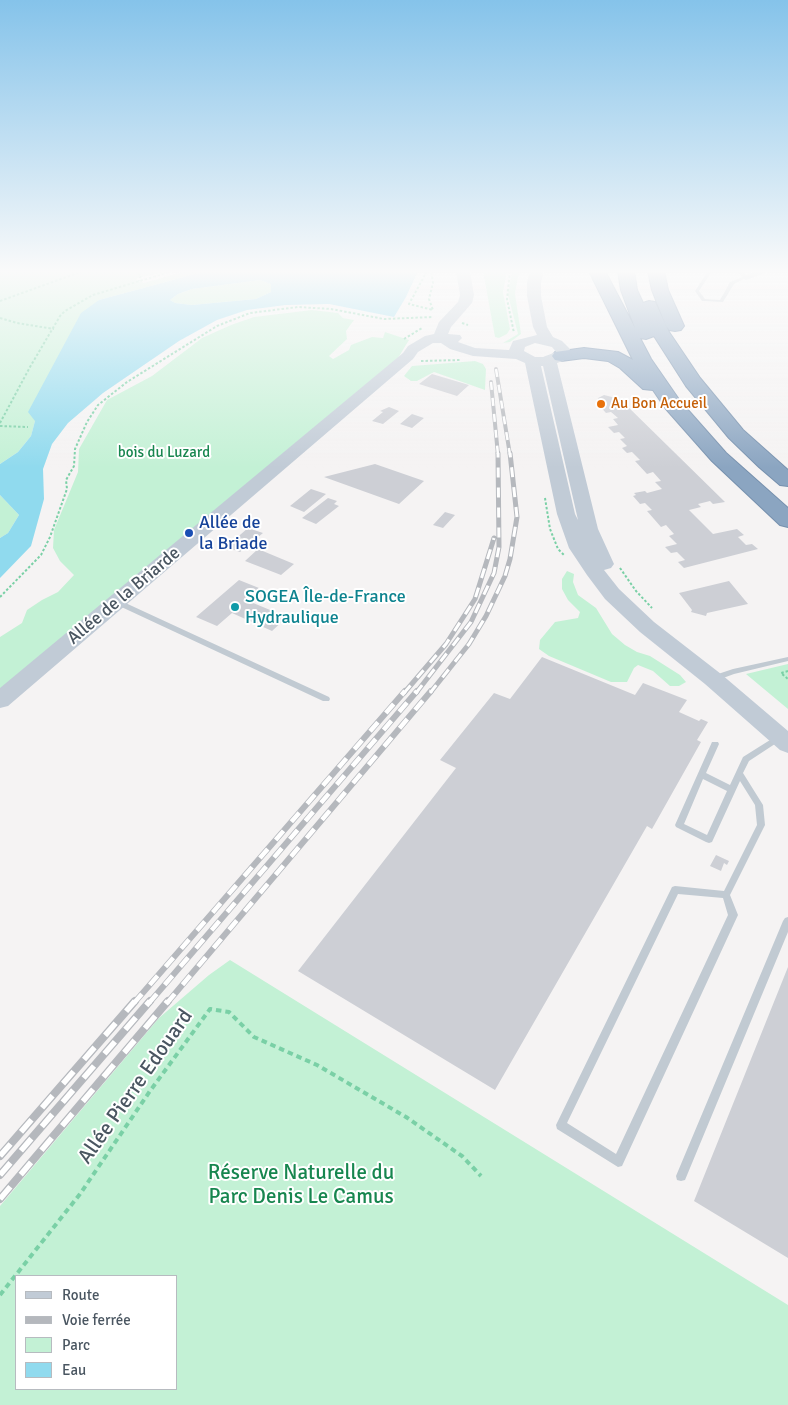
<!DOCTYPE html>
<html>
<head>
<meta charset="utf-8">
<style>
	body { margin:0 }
	#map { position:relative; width:788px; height:1405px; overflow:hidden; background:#f5f3f3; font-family:Signika,sans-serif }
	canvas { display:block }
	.legend { position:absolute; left:15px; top:1275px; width:162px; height:115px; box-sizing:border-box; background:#fff; border:1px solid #b7bbc0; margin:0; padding:6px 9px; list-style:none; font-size:15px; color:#4a5661 }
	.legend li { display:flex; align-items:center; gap:10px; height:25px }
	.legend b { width:25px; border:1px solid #b7bbc0 }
</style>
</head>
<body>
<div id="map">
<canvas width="788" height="1405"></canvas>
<ul class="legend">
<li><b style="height:6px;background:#c1cbd6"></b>Route</li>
<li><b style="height:6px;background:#b5b8bd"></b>Voie ferrée</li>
<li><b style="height:14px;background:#c3f1d5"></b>Parc</li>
<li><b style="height:14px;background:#90daee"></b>Eau</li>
</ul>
</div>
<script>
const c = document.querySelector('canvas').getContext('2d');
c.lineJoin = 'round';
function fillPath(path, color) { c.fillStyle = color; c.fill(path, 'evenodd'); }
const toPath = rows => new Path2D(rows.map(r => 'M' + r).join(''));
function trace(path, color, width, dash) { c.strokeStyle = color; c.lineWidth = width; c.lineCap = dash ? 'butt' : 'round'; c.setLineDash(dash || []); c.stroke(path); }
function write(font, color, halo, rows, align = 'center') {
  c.font = font + ' Signika,sans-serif'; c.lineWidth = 4; c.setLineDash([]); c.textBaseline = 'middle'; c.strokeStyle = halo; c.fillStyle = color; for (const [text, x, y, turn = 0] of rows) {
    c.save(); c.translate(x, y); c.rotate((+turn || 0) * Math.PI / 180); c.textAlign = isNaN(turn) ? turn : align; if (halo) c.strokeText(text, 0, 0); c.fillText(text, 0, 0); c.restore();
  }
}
fillPath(toPath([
	[0,271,169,271,138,278,136,280,144,283,185,271,206,271,99,300,35,421,31,436,18,452,0,464],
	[483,271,507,271,503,292,510,329,507,334,499,338,495,337],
	[512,271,519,271,515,294,521,334,510,342,503,343,518,334,508,295],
	[260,280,271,284,271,292,256,299,192,305,175,303,170,300,178,294,192,289],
	[312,310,338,313,343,318,354,320,346,331,347,339,329,356,333,359,349,350,351,345,372,337,383,338,385,332,409,340,398,358,0,689,0,637,22,623,27,610,42,600,58,592,74,575,60,561,53,548,54,530,78,472,79,449,107,400,152,376,202,338,231,325,254,317],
	[475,361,483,364,486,369,485,390,434,372,417,381,411,381,404,376,412,366],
	[0,495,19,515,8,533,0,538],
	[567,571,574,574,573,582,578,595,596,608,612,634,625,645,637,652,650,656,680,675,686,682,679,686,670,686,653,671,638,665,634,668,627,682,611,682,549,656,539,649,540,640,555,622,578,618,580,612,568,600,562,589,562,579],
	[788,664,788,709,746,674],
	[230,960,788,1305,788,1405,0,1405,0,1206,159,1018,209,975],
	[16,1276,176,1276,176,1389,16,1389]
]), '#c3f1d5');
fillPath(toPath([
	[206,271,418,271,406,297,394,317,329,304,286,305,247,310,217,320,179,341,103,393,68,423,52,444,43,469,44,499,31,546,0,578,0,538,8,533,19,515,0,495,0,464,18,452,31,436,35,421,28,412,81,313,99,300],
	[260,280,271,284,271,292,256,299,192,305,175,303,170,300,178,294,192,289]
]), '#90daee');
fillPath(toPath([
	[432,374,469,385,457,396,419,384],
	[604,395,620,399,725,502,713,504,710,501,698,504,701,507,689,510,713,534,737,529,744,535,738,537,746,545,752,544,758,549,684,568,678,562,685,560,677,552,671,553,665,547,677,544,669,536,674,534,666,525,661,527,647,511,652,510,645,503,640,504,633,496,636,495,634,493,645,491,647,493,662,489,655,482,661,481,653,472,647,474,635,461,640,460,632,452,627,453,622,448,627,446,620,439,625,438,619,432,614,433,608,427,618,425,613,419,618,418,611,412,606,413,597,403,598,398],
	[389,407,399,411,383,424,372,421,383,412,380,411],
	[412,414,424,418,412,428,400,424],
	[375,464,424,481,399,504,324,477],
	[311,489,326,494,304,512,290,506],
	[328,498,337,501,334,504,339,506,316,524,302,518],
	[445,512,455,515,443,528,433,525],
	[248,528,263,533,240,552,226,547],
	[258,549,294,564,281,575,245,561],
	[239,580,259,588,246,600,287,617,272,631,232,613,217,626,196,617],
	[729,581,748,604,707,613,706,616,691,612,692,610,679,593],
	[542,657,635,695,643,683,687,700,679,712,699,721,701,719,708,722,697,740,701,742,652,829,647,826,495,1090,298,971,456,768,440,760,494,693,510,699],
	[716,855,729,861,727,865,724,863,721,871,710,866],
	[788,967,788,1258,694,1201]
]), '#cdcfd5');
const highway = toPath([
	[589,271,605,271,635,328,621,290,618,271,634,271,637,290,643,303,649,301,655,302,669,332,700,378,743,430,788,470,788,486,780,485,759,467,729,438,686,386,654,336,646,339,640,338,651,359,680,401,726,453,788,508,788,527,780,525,712,461,666,409,653,390,643,389,620,368,608,361,584,358,561,361,555,360,552,356,555,352,584,348,618,352,633,360,589,271],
	[648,271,664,271,668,290,684,326,681,330,675,331,669,330,666,326,652,290,648,271]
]);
trace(highway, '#7690ad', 2);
trace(toPath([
	[134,271,141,275,139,281],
	[427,271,409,304,433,310,429,299,433,283,431,271],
	[510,271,507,299,514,333],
	[0,301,83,271],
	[0,318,17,323,54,329],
	[462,323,468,325],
	[404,339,422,328],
	[421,361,460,360],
	[0,423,30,367,60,316,65,311,93,295,173,271],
	[0,426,28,427],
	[545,498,550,529,558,549,564,555],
	[620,568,636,591,652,608],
	[0,597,41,555,50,537,67,489,66,480,74,466,75,449,87,422,98,405,127,382,217,326,250,313,298,307,331,309,384,319,433,317],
	[788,671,781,673,788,679]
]), '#7ad0a6', 2, [2.5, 2]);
trace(toPath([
	[0,1295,80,1194,150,1091,210,1009,229,1012,254,1037,317,1065,406,1117,462,1156,481,1176]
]), '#7ad0a6', 4, [5.5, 4]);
fillPath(toPath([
	[708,271,712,271,699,291,705,299,720,300,730,282,743,277,736,271,741,271,748,277,734,284,723,302,704,301,702,301,695,291,708,271],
	[115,600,119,600,329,697,330,699,329,701,323,701,115,604,114,602,115,600],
	[788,657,788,661,734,674,715,681,711,678,712,676,733,669,788,657],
	[778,735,781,736,782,738,781,740,749,761,743,773,763,805,765,825,730,895,738,915,622,1166,618,1167,557,1129,556,1125,672,887,675,886,724,891,757,825,755,805,740,781,712,842,709,843,706,842,676,827,675,825,712,742,718,742,719,744,706,773,730,785,743,757,778,735],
	[703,779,727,791,707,835,684,824,703,779],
	[678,894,723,898,728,915,616,1154,567,1123,678,894],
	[788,917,788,932,685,1180,681,1181,677,1180,676,1176,783,921,785,918,788,917]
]), '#c1cad2');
fillPath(toPath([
	[755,271,771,271,746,280,741,277,755,271]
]), '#c1cad2');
fillPath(toPath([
	[456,271,470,271,474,295,472,303,451,327,448,334,460,335,462,338,458,342,475,348,509,350,513,341,537,335,533,327,527,296,527,282,530,271,544,271,541,282,541,296,547,327,553,337,562,341,570,349,568,356,563,361,557,363,598,529,614,564,611,568,604,570,619,589,654,622,721,674,788,731,788,753,780,750,705,684,640,632,605,599,587,575,569,548,557,514,525,363,516,359,473,356,450,349,441,343,433,343,418,352,413,359,8,706,0,708,0,688,403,353,408,346,425,336,434,334,439,322,458,302,460,295,456,271],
	[535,343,552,347,556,352,543,357,535,357,524,351,525,347,535,343],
	[541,366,543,366,578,520,575,514,541,366]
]), '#c1cbd6');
fillPath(highway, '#8ba5c1');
const railFar3 = toPath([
	[496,369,510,455],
	[491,382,498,455]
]);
const railFar2 = toPath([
	[404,693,446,644,475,599,494,538],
	[416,693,471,622,494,573,499,547,498,453],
	[430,693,469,644,486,616,505,576,510,559,517,517,510,453]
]);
const railFar1 = toPath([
	[134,1003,405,691],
	[149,1003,417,691],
	[167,1003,431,691]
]);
const rail = toPath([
	[0,1156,135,1001],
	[0,1175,150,1001],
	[0,1199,168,1001]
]);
trace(railFar3, '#b5b8bd', 4);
trace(railFar2, '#b5b8bd', 5);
trace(railFar1, '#b5b8bd', 6);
trace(rail, '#b5b8bd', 8);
trace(railFar3, '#fff', 2.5, [8]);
trace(railFar2, '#fff', 3, [10]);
trace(railFar1, '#fff', 4.5, [12]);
trace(rail, '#fff', 5.5, [16]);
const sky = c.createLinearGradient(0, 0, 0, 468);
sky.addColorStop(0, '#85c3ea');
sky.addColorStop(0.58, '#fafafa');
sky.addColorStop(1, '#fafafa00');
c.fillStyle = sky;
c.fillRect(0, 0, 788, 468);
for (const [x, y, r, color] of [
	[601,404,5,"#e8710a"],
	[189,533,5,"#1a4fb4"],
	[235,607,5,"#0f9aa8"]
]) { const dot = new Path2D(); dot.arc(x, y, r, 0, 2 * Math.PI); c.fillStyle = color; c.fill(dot); trace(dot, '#fff', 2); }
write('15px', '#c56008', '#fff', [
	["Au Bon Accueil",611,404]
], 'left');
write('15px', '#17864f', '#fff', [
	["bois du Luzard",164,453]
]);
write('18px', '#164399', '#fff', [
	["Allée de",199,523],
	["la Briade",199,544]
], 'left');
write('18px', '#4a5661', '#fff', [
	["Allée de la Briarde",124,596,-40]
]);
write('18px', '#0d838f', '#fff', [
	["SOGEA Île-de-France",245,597],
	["Hydraulique",245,618]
], 'left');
write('21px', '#4a5661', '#fff', [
	["Allée Pierre Edouard",136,1087,-55]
]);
write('21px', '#17864f', '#fff', [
	["Réserve Naturelle du",301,1173],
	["Parc Denis Le Camus",301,1197]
]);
</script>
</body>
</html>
